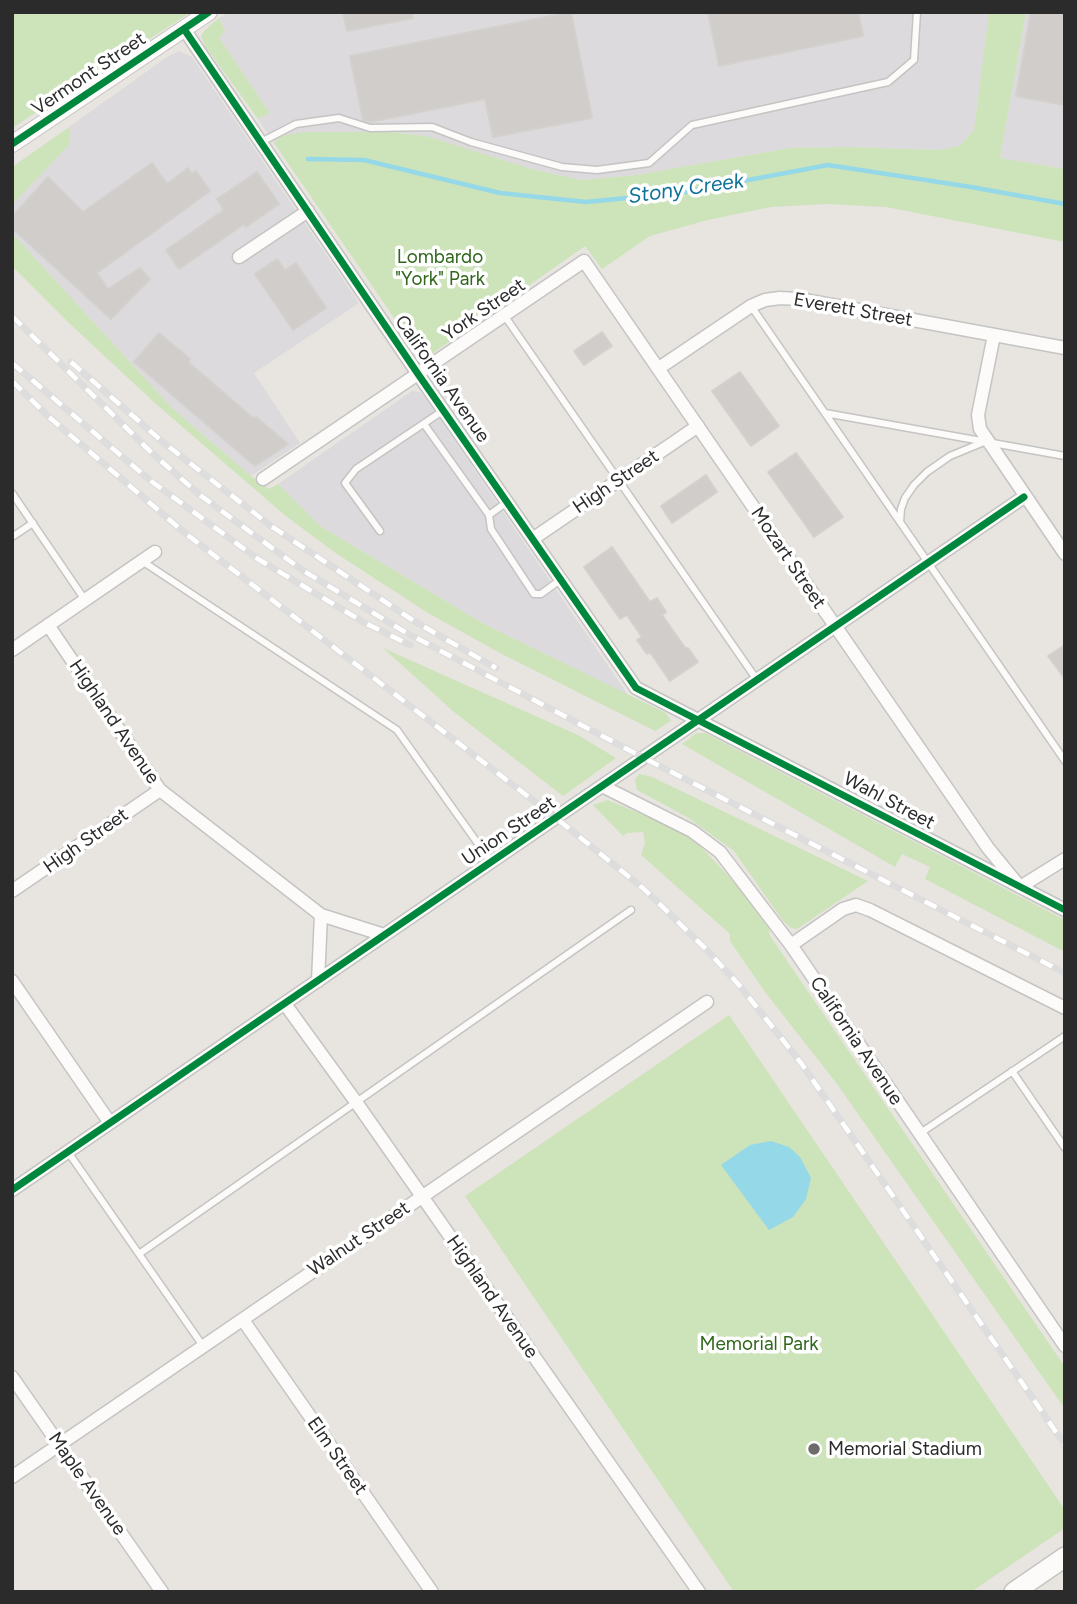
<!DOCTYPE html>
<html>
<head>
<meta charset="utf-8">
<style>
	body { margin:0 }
	#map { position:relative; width:1077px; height:1604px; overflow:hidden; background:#e8e5e0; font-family:Figtree,sans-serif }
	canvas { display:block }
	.frame { position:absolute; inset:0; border:14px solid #2b2b2b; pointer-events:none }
</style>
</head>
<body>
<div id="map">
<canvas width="1077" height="1604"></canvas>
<div class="frame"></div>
</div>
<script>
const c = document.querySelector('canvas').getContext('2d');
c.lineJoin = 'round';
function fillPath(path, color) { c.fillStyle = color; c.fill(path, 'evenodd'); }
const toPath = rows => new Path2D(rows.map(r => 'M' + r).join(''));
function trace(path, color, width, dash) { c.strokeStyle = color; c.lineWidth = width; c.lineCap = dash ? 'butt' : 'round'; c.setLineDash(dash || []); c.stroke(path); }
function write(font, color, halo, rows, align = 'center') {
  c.font = font + ' Figtree,sans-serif'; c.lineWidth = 7; c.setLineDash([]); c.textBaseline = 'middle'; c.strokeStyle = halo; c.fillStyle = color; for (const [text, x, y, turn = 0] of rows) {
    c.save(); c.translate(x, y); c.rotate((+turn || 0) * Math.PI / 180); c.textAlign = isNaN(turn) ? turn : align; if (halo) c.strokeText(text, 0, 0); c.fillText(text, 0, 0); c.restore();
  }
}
fillPath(toPath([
	[229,12,989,12,974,130,959,146,940,150,848,147,790,148,637,175,582,180,535,170,425,136,390,132,281,135,274,143,258,119,270,113,218,38,225,31,219,18],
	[1026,12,1065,12,1065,169,1000,158],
	[179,51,192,57,359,303,254,373,300,443,251,476,171,407,12,233,12,205,69,145,69,127,167,57],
	[412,391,420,392,426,399,628,695,486,625,320,526,278,484]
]), '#dcdadc');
fillPath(toPath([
	[12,12,191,12,12,128],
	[989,12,1026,12,1000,158,1065,169,1065,242,886,207,827,204,771,207,708,220,650,236,602,269,585,246,423,360,274,143,281,136,303,132,390,132,426,136,535,170,582,180,637,175,790,148,848,147,940,150,959,146,974,130],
	[219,18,225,31,219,38,270,113,258,119,205,46,201,36,206,29],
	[69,127,69,145,12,205,12,167],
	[12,233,171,407,251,476,269,489,278,484,320,526,486,625,666,713,671,721,655,731,498,652,428,613,337,554,287,517,157,405,69,323,12,266],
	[383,648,578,735,616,758,563,796,454,712],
	[697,733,705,733,1065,920,1065,952,925,879,930,867,902,854,895,867,682,744],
	[639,774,652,777,868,881,797,929,791,928,783,921,734,851,687,817,637,790,635,780],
	[608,800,681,831,701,847,736,884,769,929,770,936,1065,1367,1065,1409,837,1084,765,992,730,941,730,934,641,855,645,843,643,832,627,833,623,836,593,805],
	[729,1015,1065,1510,1065,1528,971,1592,734,1592,465,1196]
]), '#cde3ba');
fillPath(toPath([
	[771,1141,789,1147,800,1157,811,1178,806,1199,793,1217,769,1230,721,1165,750,1145]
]), '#95d8e8');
trace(toPath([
	[308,159,364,160,500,193,586,202,679,193,828,165,971,187,1065,204]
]), '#95d8e8', 4.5);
const building = toPath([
	[343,12,412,12,413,18,347,31,343,12],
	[571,12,592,118,493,137,485,99,370,122,363,120,350,56,571,12],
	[708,12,858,12,863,36,719,66,708,12],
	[1031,12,1065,12,1065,105,1016,96,1031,12],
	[152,163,167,184,188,168,192,174,196,171,210,191,97,273,108,289,140,268,150,279,111,319,12,228,12,217,48,177,83,212,152,163],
	[257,172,279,204,246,227,244,224,179,269,166,250,224,210,217,199,257,172],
	[277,259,285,270,296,263,326,308,293,330,255,274,277,259],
	[602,332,612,346,584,365,574,351,602,332],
	[159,333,190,359,188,362,254,419,256,417,288,444,255,466,134,362,159,333],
	[740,372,779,426,751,446,712,391,740,372],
	[796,453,843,517,814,537,768,472,796,453],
	[706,475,717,492,672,523,661,506,706,475],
	[612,547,650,602,657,598,666,612,662,615,686,649,688,648,698,662,670,681,650,652,647,654,637,640,642,637,627,615,620,619,584,567,612,547],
	[1065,645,1065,679,1048,656,1065,645]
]);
fillPath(building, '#d0cdca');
trace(building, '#d3d1cd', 2);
const service = toPath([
	[261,142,296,124,339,118,370,128,432,127,471,142,562,167,597,170,649,163,692,125,888,82,914,60,917,12],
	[751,306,1065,761],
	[504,315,757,680],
	[825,413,1065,456],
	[424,424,489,515,491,529,534,594,541,594,560,580],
	[12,493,85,600],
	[489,515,507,502],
	[900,522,901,509,905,498,914,485,927,472,950,456,984,442],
	[380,531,345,483,356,469,444,410],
	[12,537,33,523],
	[142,561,397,730,491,862],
	[1012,1071,1065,1148],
	[919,1134,1065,1036],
	[68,1152,203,1346],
	[139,1254,631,910]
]);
const minor = toPath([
	[184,29,418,374,636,688,1065,910],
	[239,257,308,211],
	[994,335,978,415,980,429,1065,554],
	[659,368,751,306,765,300,780,298,799,299,1065,348],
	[263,479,584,261,988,848,1020,887,1065,859],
	[534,538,698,426],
	[48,625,160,790,321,915,384,935],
	[12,650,155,552],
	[602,786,692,831,720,852,791,945,1065,1346],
	[12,891,160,790],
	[791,945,843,909,856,905,870,910,1065,1008],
	[12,981,110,1123],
	[318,981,321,915],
	[285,1004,356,1102,699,1592],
	[12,1190,1024,497],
	[243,1320,432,1592],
	[12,1377,162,1592],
	[12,1477,707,1002]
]);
const tertiary = toPath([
	[12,144,209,12]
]);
const secondary = toPath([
	[1014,1592,1065,1557]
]);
trace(service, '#c4c4c3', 9);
trace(minor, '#c4c4c3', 15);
trace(tertiary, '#c4c4c3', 18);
trace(secondary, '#c4c4c3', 22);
trace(service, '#fcfbfa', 6);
trace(minor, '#fcfbfa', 12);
trace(tertiary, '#fcfbfa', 16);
trace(secondary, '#fcfbfa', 19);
const rail = toPath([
	[12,316,153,454,200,495,302,570,405,632,644,758,1065,973],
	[71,362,164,443,271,526,414,621,496,668],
	[12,363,151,481,258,559,365,623,410,645],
	[12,381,49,417,185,533,556,818,644,889,706,949,739,985,801,1063,1065,1445]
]);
trace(rail, '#deddde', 7);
trace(rail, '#fff', 4.5, [13]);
trace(toPath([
	[184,29,418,374,636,688,1065,910],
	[12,144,209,12],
	[12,1190,1024,497]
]), '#00873e', 7);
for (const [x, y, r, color] of [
	[814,1449,7,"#6d6c6a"]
]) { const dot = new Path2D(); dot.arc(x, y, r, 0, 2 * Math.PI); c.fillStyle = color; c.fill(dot); trace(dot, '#fff', 2.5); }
write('19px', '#2b2b2b', '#fff', [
	["Vermont Street",89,74,-34],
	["York Street",484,310,-34],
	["Everett Street",853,310,10],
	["California Avenue",442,379,55],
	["High Street",616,482,-34],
	["Mozart Street",788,558,56],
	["Highland Avenue",114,722,56],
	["Wahl Street",889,801,28],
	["Union Street",509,831,-34],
	["High Street",86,841,-35],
	["California Avenue",856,1041,56],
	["Walnut Street",359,1239,-34],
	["Highland Avenue",492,1297,55],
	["Elm Street",337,1456,55],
	["Maple Avenue",87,1484,55]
]);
write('19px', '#30671c', '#fff', [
	["Lombardo",440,257],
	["\"York\" Park",440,279],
	["Memorial Park",759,1344]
]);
write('19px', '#2b2b2b', '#fff', [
	["Memorial Stadium",828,1449]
], 'left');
write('italic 21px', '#10729a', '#fff', [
	["Stony Creek",686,189,-8]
]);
</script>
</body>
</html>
